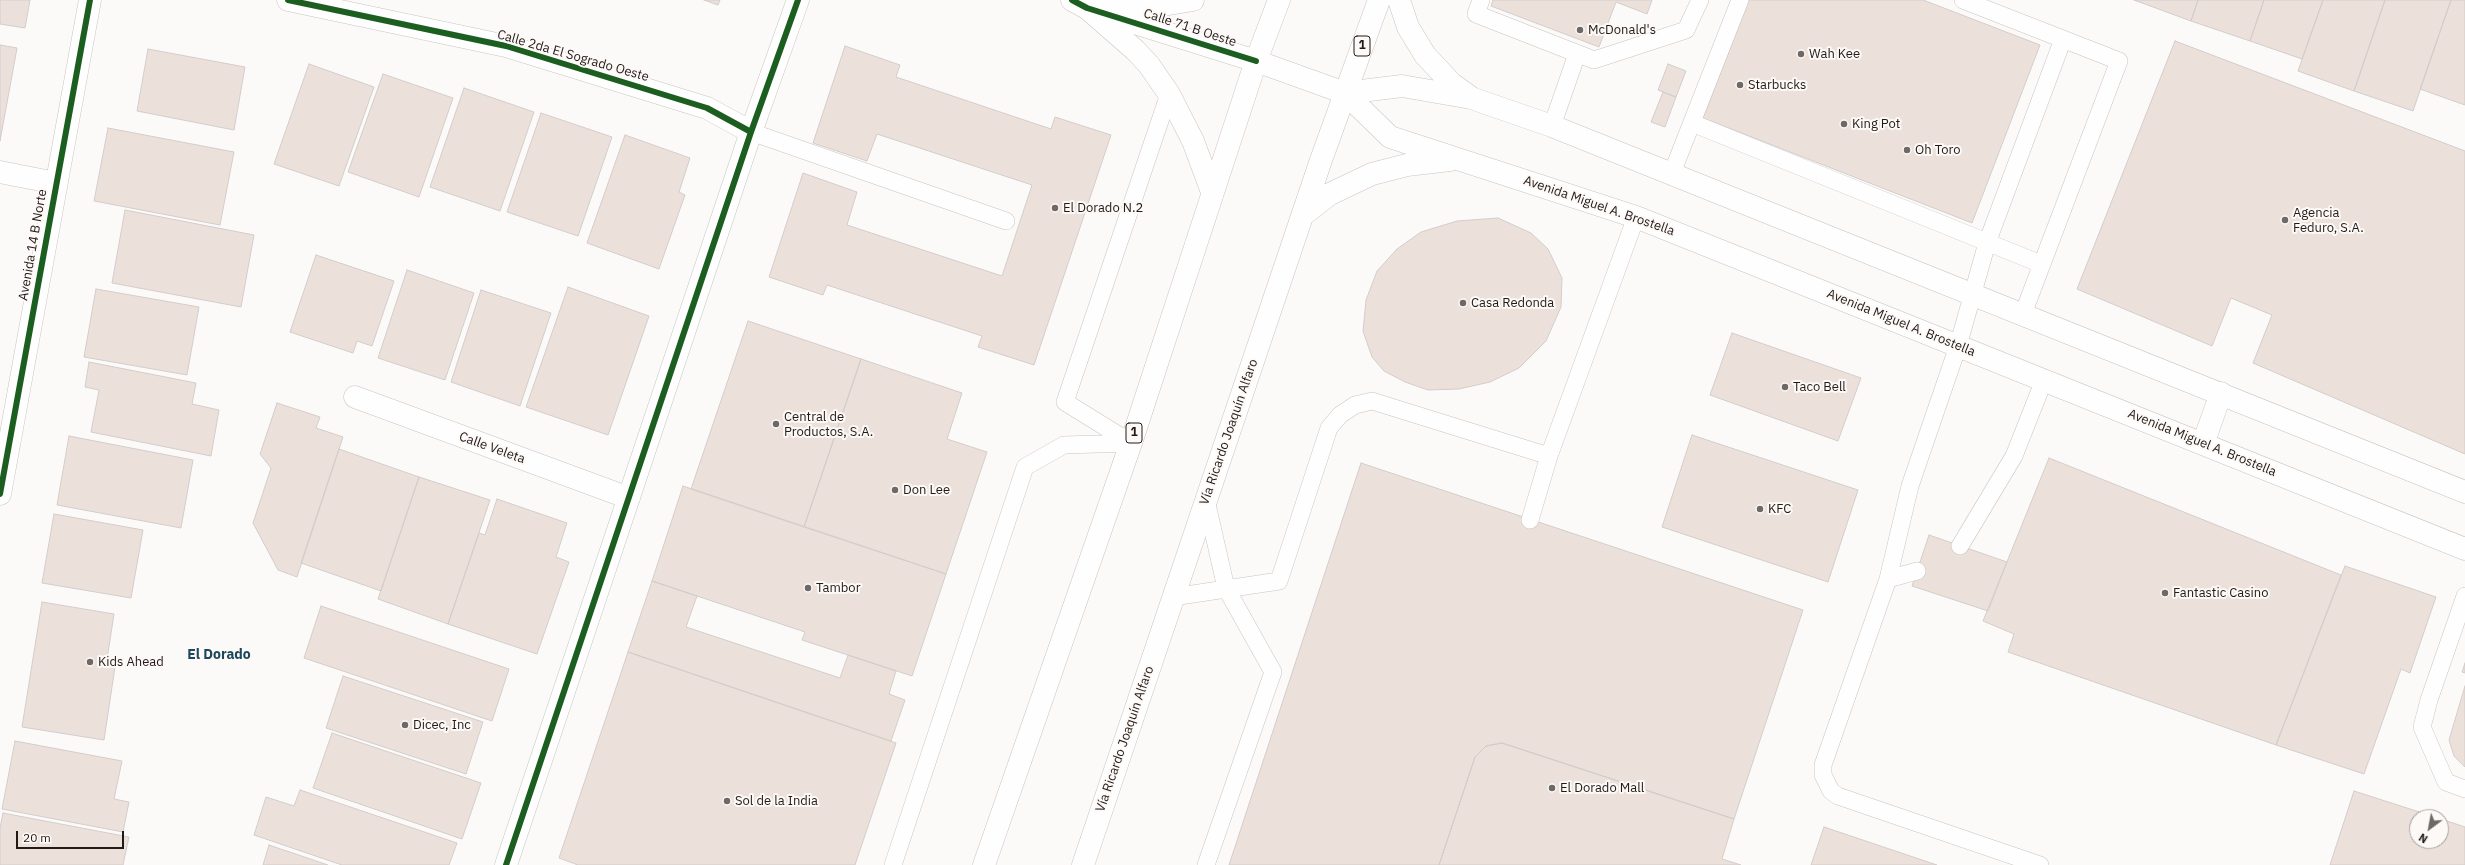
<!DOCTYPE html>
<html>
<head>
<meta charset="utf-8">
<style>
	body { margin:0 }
	#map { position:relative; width:2465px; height:865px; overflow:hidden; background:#fcfaf8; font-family:"IBM Plex Sans",sans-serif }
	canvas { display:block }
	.north { position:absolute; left:2409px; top:809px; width:40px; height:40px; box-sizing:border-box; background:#fdf9f7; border:1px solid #a5a09d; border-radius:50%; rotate:212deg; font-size:11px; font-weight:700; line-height:16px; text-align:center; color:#221a17 }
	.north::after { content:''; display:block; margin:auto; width:14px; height:18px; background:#6e6866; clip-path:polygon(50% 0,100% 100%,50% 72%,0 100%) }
	.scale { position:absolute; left:16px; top:831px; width:108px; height:18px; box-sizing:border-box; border:2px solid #221a17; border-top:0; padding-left:5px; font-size:12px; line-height:14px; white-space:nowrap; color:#221a17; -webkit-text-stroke:3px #fdf9f7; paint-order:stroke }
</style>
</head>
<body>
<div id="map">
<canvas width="2465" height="865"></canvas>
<div class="north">N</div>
<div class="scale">20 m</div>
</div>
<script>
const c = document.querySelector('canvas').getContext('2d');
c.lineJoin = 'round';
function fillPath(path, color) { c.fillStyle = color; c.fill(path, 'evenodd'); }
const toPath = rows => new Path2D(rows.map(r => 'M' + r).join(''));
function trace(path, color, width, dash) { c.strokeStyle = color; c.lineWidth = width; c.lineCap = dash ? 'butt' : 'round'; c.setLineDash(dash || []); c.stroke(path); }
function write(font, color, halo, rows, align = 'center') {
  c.font = font + ' "IBM Plex Sans",sans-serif'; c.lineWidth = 4; c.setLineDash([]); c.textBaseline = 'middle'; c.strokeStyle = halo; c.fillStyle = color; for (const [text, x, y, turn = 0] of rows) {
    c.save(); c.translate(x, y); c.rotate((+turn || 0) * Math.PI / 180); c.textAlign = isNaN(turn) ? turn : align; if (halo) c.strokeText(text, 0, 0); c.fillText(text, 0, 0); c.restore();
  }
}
const building = toPath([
	[0,0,30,0,25,28,0,24,0,0],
	[704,0,720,0,718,5,704,0],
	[1493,0,1652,0,1647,14,1616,2,1599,47,1491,6,1493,0],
	[1749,0,1923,0,2040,45,1972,223,1703,118,1749,0],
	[2134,0,2198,0,2191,21,2134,0],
	[2198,0,2264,0,2250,41,2191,21,2198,0],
	[2264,0,2323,0,2302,59,2250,41,2264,0],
	[2323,0,2385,0,2354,91,2298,71,2323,0],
	[2385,0,2451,0,2413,111,2354,91,2385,0],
	[2451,0,2465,0,2465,105,2420,89,2451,0],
	[2175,41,2465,151,2465,454,2253,363,2272,315,2231,298,2212,346,2077,289,2175,41],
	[0,45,17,48,0,141,0,45],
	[845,46,900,65,896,77,1051,129,1055,117,1111,135,1034,365,978,347,982,336,827,285,823,295,769,277,803,173,857,192,847,225,1002,276,1032,185,877,134,867,161,813,143,845,46],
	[148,49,245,67,234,130,137,111,148,49],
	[309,64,374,87,339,186,274,164,309,64],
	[1668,64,1686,71,1676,97,1658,90,1668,64],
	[383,74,453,98,419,197,348,172,383,74],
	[464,88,534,112,500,211,430,187,464,88],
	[1663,92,1676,97,1665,127,1651,122,1663,92],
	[541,113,612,137,578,236,507,212,541,113],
	[108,128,234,152,220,225,94,201,108,128],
	[625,135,690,158,679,192,685,195,659,269,587,243,625,135],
	[125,210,254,235,241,307,112,283,125,210],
	[1498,218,1531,233,1548,249,1562,278,1561,307,1546,341,1519,368,1490,382,1459,389,1428,390,1405,382,1384,371,1372,357,1363,331,1366,300,1377,271,1397,249,1421,232,1457,221,1498,218],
	[316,255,394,281,372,346,357,341,353,353,290,332,316,255],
	[407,270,474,293,445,380,378,358,407,270],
	[568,287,649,316,608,435,526,407,568,287],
	[96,289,199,307,187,375,84,357,96,289],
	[481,290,551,313,520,406,451,382,481,290],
	[748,321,861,359,804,527,691,489,748,321],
	[1732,333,1861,378,1838,441,1710,395,1732,333],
	[861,359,962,393,947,439,987,452,946,574,804,527,861,359],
	[89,362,196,383,192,404,219,410,211,456,91,432,99,390,85,387,89,362],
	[277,403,320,417,316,428,343,437,297,577,278,570,253,523,271,468,260,454,277,403],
	[1692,435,1858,490,1828,582,1662,527,1692,435],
	[69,436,193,460,181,528,57,505,69,436],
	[339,449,419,477,381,591,301,563,339,449],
	[2049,458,2341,575,2276,745,2008,652,2014,634,1983,621,2049,458],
	[1361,463,1803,610,1734,819,1502,743,1486,746,1475,757,1439,865,1229,865,1361,463],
	[419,477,490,500,448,624,378,599,419,477],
	[683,486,946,574,912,676,802,640,805,632,652,581,683,486],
	[497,499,567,523,556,557,569,562,537,654,448,624,479,533,485,535,497,499],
	[54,514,143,530,131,598,42,583,54,514],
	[1929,535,2007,562,1988,611,1912,586,1929,535],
	[2345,566,2436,597,2410,673,2401,669,2364,774,2276,745,2345,566],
	[652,581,697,596,686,627,840,678,848,655,896,671,889,694,905,700,891,741,628,652,652,581],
	[42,602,114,614,106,666,115,667,104,740,22,727,42,602],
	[321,606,509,669,492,721,304,658,321,606],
	[628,652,896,743,855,865,578,865,559,858,628,652],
	[2465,663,2465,673,2462,672,2465,663],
	[343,676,483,722,466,774,326,728,343,676],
	[2465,686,2465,767,2454,756,2449,740,2465,686],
	[332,733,481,783,462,839,313,788,332,733],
	[15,741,122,761,114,799,129,802,123,832,2,809,15,741],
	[1502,743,1734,819,1722,859,1741,865,1439,865,1475,757,1486,746,1502,743],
	[300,790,457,843,449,865,342,865,254,835,266,797,294,806,300,790],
	[2354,791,2435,817,2417,817,2417,841,2441,841,2441,819,2465,827,2465,865,2330,865,2354,791],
	[3,813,129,837,123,865,0,865,0,828,3,813],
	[1824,827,1937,865,1811,865,1824,827],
	[269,845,328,865,263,865,269,845]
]);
fillPath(building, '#ece0da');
trace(building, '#d2cdcb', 1);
const service = toPath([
	[1481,0,1476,14,1594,60,1686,30,1700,0],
	[1963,0,2119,61,2023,314],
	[1692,123,2041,264],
	[1552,126,1577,54],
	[751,132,1006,221],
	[1672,173,1740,0],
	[1131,443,1065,402,1169,94],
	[1206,500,1226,588,1273,672,1206,865],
	[1530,520,1549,456,1636,217],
	[1960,546,2014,456,2044,380],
	[1888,579,1917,571],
	[2465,596,2429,700,2422,727,2446,782,2465,789],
	[1173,597,1279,581,1329,428,1340,415,1355,405,1372,401,1549,456],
	[893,865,1025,467,1064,445,1131,443],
	[2040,865,1838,796,1831,791,1823,775,1823,765,1888,579,1910,486,1958,346,1987,243,2063,39]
]);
const minor = toPath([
	[288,0,506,46,707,108,751,132],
	[1072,0,1087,8,1256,61],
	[0,172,56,183],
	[355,397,629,498],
	[0,494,90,0],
	[506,865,751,132,798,0]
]);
const primary = toPath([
	[1399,0,1408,27,1425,55,1452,84,1469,96],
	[1087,8,1135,50,1149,65,1169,94,1193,141,1212,192],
	[1087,8,1157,6,1193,0],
	[1256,61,1345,93,1390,137,1636,217,2465,549],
	[1345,93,1402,86,1471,98,1552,126,2465,492],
	[1303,215,1330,194,1372,174,1407,165,1450,160],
	[2203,444,2221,393],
	[984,865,1131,443,1256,61,1279,0],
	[1083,865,1321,160,1379,0]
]);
trace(service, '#c9c4c1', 18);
trace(minor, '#c9c4c1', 23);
trace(primary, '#c9c4c1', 23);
trace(service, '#fffefe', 17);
trace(minor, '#fffefe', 22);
trace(primary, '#fffefe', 22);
trace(toPath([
	[288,0,506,46,707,108,751,132],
	[1072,0,1087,8,1256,61],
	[0,494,90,0],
	[506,865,751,132,798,0]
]), '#1b5e20', 6);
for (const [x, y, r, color] of [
	[1580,30,4,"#6e6866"],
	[1801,54,4,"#6e6866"],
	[1740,85,4,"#6e6866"],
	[1844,124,4,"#6e6866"],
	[1907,150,4,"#6e6866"],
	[1055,208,4,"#6e6866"],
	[2285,220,4,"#6e6866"],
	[1463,303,4,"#6e6866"],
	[1785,387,4,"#6e6866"],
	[776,424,4,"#6e6866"],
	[895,490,4,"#6e6866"],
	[1760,509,4,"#6e6866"],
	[808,588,4,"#6e6866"],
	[2165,593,4,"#6e6866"],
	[90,662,4,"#6e6866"],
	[405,725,4,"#6e6866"],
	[1552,788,4,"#6e6866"],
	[727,801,4,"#6e6866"]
]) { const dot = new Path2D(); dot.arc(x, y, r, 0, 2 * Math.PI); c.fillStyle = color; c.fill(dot); trace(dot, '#fdf9f7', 1.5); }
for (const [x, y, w] of [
	[1362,46,16],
	[1134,433,16]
]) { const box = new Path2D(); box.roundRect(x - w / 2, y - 10, w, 20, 3); c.fillStyle = '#fdf9f7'; c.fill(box); trace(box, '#221a17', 1); }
write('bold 12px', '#221a17', null, [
	["1",1362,46],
	["1",1134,433]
]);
write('13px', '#221a17', '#fdf9f7', [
	["Calle 71 B Oeste",1190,28,18],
	["Calle 2da El Sogrado Oeste",573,56,16],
	["Avenida Miguel A. Brostella",1599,206,19],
	["Avenida 14 B Norte",33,245,-80],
	["Avenida Miguel A. Brostella",1901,323,22],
	["Vía Ricardo Joaquín Alfaro",1229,432,-71],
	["Avenida Miguel A. Brostella",2202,443,22],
	["Calle Veleta",492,448,20],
	["Vía Ricardo Joaquín Alfaro",1125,739,-71]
]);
write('13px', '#221a17', '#fdf9f7', [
	["McDonald's",1588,30],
	["Wah Kee",1809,54],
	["Starbucks",1748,85],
	["King Pot",1852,124],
	["Oh Toro",1915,150],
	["El Dorado N.2",1063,208],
	["Agencia",2293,213],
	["Feduro, S.A.",2293,228],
	["Casa Redonda",1471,303],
	["Taco Bell",1793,387],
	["Central de",784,417],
	["Productos, S.A.",784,432],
	["Don Lee",903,490],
	["KFC",1768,509],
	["Tambor",816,588],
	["Fantastic Casino",2173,593],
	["Kids Ahead",98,662],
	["Dicec, Inc",413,725],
	["El Dorado Mall",1560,788],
	["Sol de la India",735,801]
], 'left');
write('bold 14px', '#1b485c', '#fdf9f7', [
	["El Dorado",219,655]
]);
</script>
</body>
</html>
